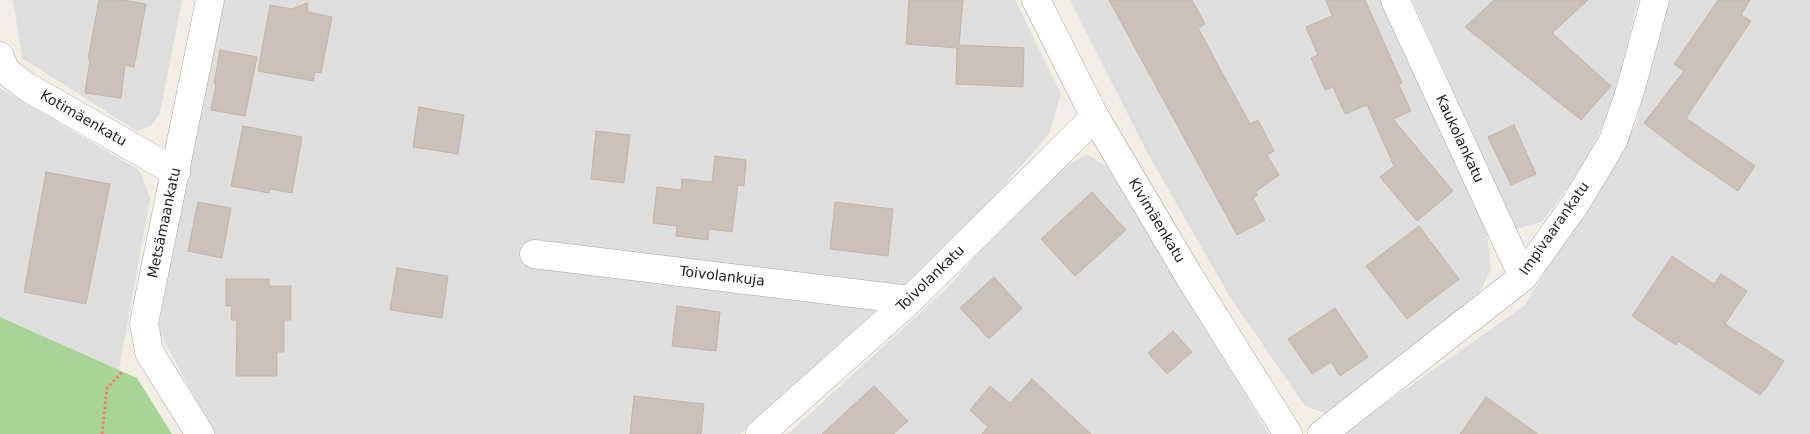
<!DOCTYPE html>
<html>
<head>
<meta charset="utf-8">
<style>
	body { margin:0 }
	canvas { display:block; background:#f2eee6 }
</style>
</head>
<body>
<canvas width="1810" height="434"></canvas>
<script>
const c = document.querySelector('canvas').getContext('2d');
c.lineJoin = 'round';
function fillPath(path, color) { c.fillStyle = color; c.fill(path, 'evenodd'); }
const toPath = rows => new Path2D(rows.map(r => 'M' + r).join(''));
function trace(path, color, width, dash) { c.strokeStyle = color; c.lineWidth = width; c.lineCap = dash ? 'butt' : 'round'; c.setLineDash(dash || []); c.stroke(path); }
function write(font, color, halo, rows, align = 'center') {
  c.font = font + ' "DejaVu Sans",sans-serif'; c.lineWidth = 4; c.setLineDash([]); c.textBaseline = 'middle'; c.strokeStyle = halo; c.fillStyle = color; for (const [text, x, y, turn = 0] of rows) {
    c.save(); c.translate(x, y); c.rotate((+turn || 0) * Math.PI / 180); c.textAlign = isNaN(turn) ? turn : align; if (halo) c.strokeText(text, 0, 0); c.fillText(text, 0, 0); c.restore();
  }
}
fillPath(toPath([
	[13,0,182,0,160,113,151,126,137,131,22,58],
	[221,0,1015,0,1061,94,1049,134,966,229,740,434,215,434,158,330],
	[1070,0,1384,0,1486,224,1491,269,1478,296,1327,414,1305,406,1230,297,1147,152],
	[1412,0,1638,0,1614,103,1580,171,1542,222,1516,229],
	[1669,0,1810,0,1810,434,1342,434,1524,306,1636,124,1662,19],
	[0,88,139,170,150,198,119,370,0,317],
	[1087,154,1107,167,1269,434,788,434,948,287,1049,176]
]), '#dfdede');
fillPath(toPath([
	[0,317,137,378,172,434,0,434]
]), '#a9d498');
const building = toPath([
	[99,0,124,0,146,4,134,67,125,65,121,98,85,93,90,59,88,59,99,0],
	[909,0,963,0,959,45,1024,48,1023,87,956,84,957,48,906,44,909,0],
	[1109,0,1192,0,1205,24,1198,28,1250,124,1258,120,1274,151,1267,155,1279,175,1255,192,1258,195,1253,198,1265,220,1237,235,1109,0],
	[1326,0,1365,0,1402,83,1399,85,1411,111,1393,119,1453,191,1417,221,1380,177,1394,166,1367,105,1345,114,1333,87,1325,90,1311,58,1318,55,1306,27,1332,16,1326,0],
	[1494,0,1588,0,1552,33,1611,86,1581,120,1465,27,1494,0],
	[1718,0,1750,0,1741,15,1751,21,1686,118,1755,166,1738,191,1688,157,1644,123,1684,71,1674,64,1718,0],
	[307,3,308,12,332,17,321,73,315,72,313,81,258,71,270,5,292,9,307,3],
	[220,50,257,57,245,116,211,110,216,84,214,83,220,50],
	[419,107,464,115,458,154,413,147,419,107],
	[1514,125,1536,174,1511,185,1488,137,1514,125],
	[243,126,302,137,292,193,270,189,269,193,231,186,243,126],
	[596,131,630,135,624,183,591,179,596,131],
	[715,156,746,160,744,186,738,185,732,232,709,229,708,240,676,236,677,226,653,223,657,187,681,190,682,179,712,182,715,156],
	[46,172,110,184,86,304,24,292,46,172],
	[1092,192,1126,230,1075,276,1041,239,1092,192],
	[198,202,231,208,222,258,188,251,198,202],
	[835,202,893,209,888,256,830,249,835,202],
	[1419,226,1459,279,1407,319,1366,266,1419,226],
	[1672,256,1714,284,1721,274,1747,291,1725,324,1784,361,1764,391,1763,391,1760,395,1678,341,1676,345,1632,316,1672,256],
	[397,268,448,276,442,318,390,310,397,268],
	[994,277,1022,308,989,339,960,308,994,277],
	[226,279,269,279,269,286,291,286,291,320,284,320,284,352,277,352,277,376,236,376,237,320,231,320,232,306,226,306,226,279],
	[677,306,720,312,716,351,672,346,677,306],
	[1335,308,1368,357,1340,376,1331,362,1312,374,1288,339,1335,308],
	[1173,331,1192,352,1167,374,1148,353,1173,331],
	[1032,379,1091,434,982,434,988,427,970,410,990,386,1010,403,1032,379],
	[874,386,908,421,893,434,822,434,874,386],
	[634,396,704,404,701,434,630,434,634,396],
	[1486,397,1538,434,1460,434,1486,397]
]);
fillPath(building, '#cac1b9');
trace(building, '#c5b5a7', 1);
const minor = toPath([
	[1036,0,1095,117,1189,276,1288,434],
	[1395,0,1523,277],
	[0,56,5,70,27,87,176,172],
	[534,254,910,300],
	[200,434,149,352,144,323,210,0],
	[760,434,910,300,1095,117],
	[1322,434,1523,277,1576,203,1613,141,1630,91,1655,0]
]);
trace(minor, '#a8a8a8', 29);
trace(toPath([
	[102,434,107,388,122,372]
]), '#ff7c6a', 3, [2.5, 2.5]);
trace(minor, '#fff', 28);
write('14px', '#212121', '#fff', [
	["Kotimäenkatu",83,119,30],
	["Kaukolankatu",1459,139,65],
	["Kivimäenkatu",1156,221,59],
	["Metsämaankatu",165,223,-78],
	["Impivaarankatu",1555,229,-55],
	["Toivolankuja",722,277,7],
	["Toivolankatu",931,279,-44]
]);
</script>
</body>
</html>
